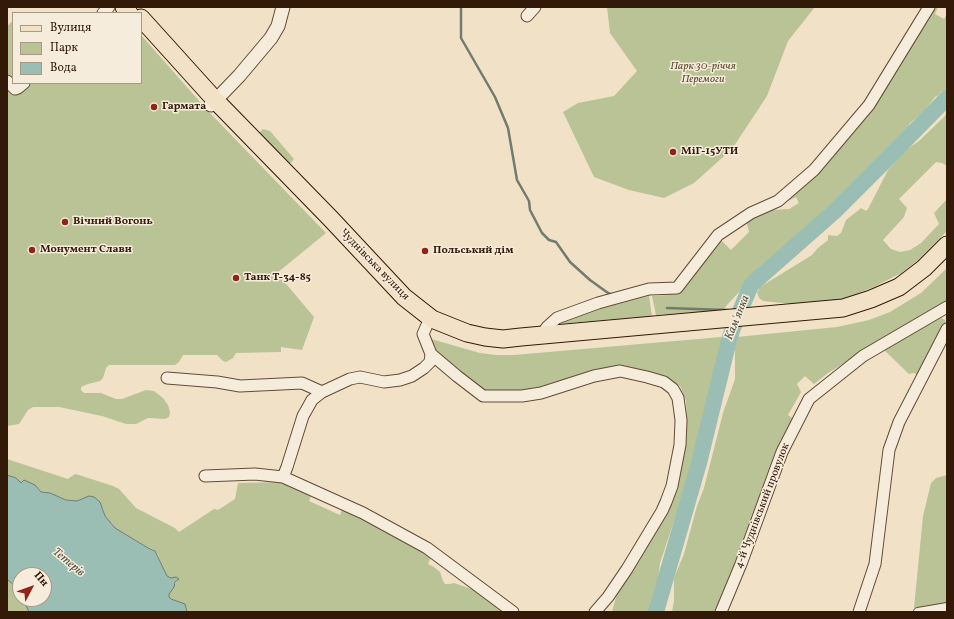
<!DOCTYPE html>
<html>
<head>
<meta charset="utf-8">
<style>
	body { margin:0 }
	#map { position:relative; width:954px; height:619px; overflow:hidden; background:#f1e2c7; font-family:Vollkorn,serif }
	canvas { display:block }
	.frame { position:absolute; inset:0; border:8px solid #331907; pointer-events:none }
	.legend { position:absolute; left:12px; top:12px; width:130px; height:72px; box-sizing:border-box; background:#f6ecdb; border:1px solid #a89886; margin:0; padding:5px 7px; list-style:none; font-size:12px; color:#331907 }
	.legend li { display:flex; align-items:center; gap:8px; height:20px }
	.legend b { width:20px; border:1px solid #a89886 }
	.north { position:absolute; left:12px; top:567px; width:40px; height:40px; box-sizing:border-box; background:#f6ecdb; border:1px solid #a89886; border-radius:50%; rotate:49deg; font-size:11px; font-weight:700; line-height:16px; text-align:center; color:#331907 }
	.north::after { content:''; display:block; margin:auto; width:14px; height:18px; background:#8f2418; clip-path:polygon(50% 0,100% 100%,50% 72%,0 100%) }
</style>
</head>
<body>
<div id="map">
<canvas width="954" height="619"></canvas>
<div class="frame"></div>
<ul class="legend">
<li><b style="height:5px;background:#f1e2c7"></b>Вулиця</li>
<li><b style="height:11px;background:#b9c396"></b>Парк</li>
<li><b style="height:11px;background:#9bbeb4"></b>Вода</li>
</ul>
<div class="north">Пн</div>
</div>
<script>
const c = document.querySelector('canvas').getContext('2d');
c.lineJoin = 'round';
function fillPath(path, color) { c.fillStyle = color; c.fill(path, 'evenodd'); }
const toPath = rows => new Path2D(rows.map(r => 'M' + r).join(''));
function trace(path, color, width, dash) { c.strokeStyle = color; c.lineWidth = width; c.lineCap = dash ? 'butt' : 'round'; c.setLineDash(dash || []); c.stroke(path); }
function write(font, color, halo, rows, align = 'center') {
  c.font = font + ' Vollkorn,serif'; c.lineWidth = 3; c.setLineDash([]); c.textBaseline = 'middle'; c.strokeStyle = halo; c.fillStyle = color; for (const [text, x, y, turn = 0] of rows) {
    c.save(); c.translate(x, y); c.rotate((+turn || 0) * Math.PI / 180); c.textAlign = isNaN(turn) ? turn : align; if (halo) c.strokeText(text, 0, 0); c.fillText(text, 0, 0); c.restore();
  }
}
fillPath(toPath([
	[607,7,815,7,788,41,767,96,732,149,694,183,664,198,629,190,594,177,563,112,578,103,614,96,637,71,610,33],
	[928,7,938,7,935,14,944,19,947,13,947,90,941,92,939,95,935,97,925,110,909,124,908,133,906,135,897,142,887,154,861,179,857,181,850,187,844,198,830,212,830,220,827,224,817,225,797,241,787,256,760,273,740,291,726,306,724,310,656,315,652,296,668,295,674,291,721,240,731,250,749,232,747,224,748,220,770,210,789,209,799,203,796,197,788,201,786,200,886,81,891,80],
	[13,21,13,83,141,83,141,35,208,111,326,233,277,273,314,317,302,350,281,347,281,352,236,353,233,358,226,362,223,361,217,355,183,355,179,362,175,365,109,365,106,368,103,378,100,381,88,384,81,387,81,390,84,393,101,393,116,399,122,399,146,390,154,391,163,398,168,405,170,412,169,417,165,419,148,418,136,424,126,424,102,416,59,407,33,407,28,410,19,424,7,426,7,26],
	[947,111,947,166,942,163,936,162,899,199,907,208,904,217,883,240,891,249,900,252,910,250,921,243,939,224,934,213,947,199,947,231,918,260,901,273,874,287,846,298,833,301,806,302,792,304,763,301,759,298,757,292,760,287,812,255,818,248,828,240,828,235,837,236,841,233,846,220,861,208,866,211,868,209,888,170,906,150,919,141,945,116],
	[263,129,270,131,294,159,288,166,257,135],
	[947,268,947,307,862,352,828,373,814,384,805,376,797,384,801,392,788,415,794,419,719,612,672,612,674,601,674,578,684,554,697,506,704,488,723,413,735,379,735,349,737,337,837,327,869,320,890,312,921,293],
	[649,296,652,316,557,324,561,319],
	[941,318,945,320,946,325,917,375,914,373,909,374,884,350],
	[721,337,721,356,711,382,713,395,706,408,709,420,708,427,699,442,697,462,684,491,660,563,658,579,659,586,652,612,612,612,616,597,678,481,686,446,687,427,686,401,680,386,669,379,647,372,555,385,517,393,487,391,476,386,436,353,431,339,480,353,496,355,514,355],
	[7,459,68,479,75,474,79,475,113,486,119,489,136,508,175,528,179,532,214,509,218,510,235,499,238,483,285,482,312,494,309,501,340,515,343,507,432,555,428,564,434,567,440,572,443,581,445,584,450,584,454,583,477,591,486,600,492,601,508,612,187,612,187,609,180,602,171,599,169,597,169,594,177,581,176,577,171,578,167,576,160,561,158,555,153,549,148,548,115,528,105,516,103,509,89,496,77,501,66,500,50,493,41,492,35,485,21,483,16,478,7,475],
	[947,475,947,605,914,608,923,516,931,483,936,478],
	[7,579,18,589,20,593,20,599,23,599,29,612,7,612]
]), '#b9c396');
const water = toPath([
	[7,475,16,478,21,483,24,480,35,485,41,492,50,493,66,500,77,501,89,496,94,497,100,502,105,516,115,528,148,548,155,551,167,576,171,578,176,577,179,579,175,582,174,587,169,594,169,597,171,599,185,604,187,612,29,612,23,599,44,599,44,575,20,575,20,593,18,589,7,579,7,475]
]);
fillPath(water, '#9bbeb4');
trace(water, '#717c6f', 1);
trace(toPath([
	[461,7,461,38,495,97,508,128,517,180,529,201,530,210,542,233,549,240,556,242,570,262,590,280,608,293,613,295],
	[667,308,727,310]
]), '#717c6f', 2.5);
trace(toPath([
	[656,612,699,463,729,340,733,328,751,285,835,211,886,160,947,98]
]), '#9bbeb4', 16);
const pedestrian = toPath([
	[918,612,947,607]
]);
const minor = toPath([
	[103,13,109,7],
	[527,16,535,7],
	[7,81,15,89,18,88,24,83],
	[430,318,423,334,431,354,457,376,483,396,522,396,541,393,594,376,620,371,647,377,664,382,673,389,678,398,681,420,680,445,672,486,666,502,662,511,627,569,608,597,595,612],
	[541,336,547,327,557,318,598,303,649,289,677,288,718,235,751,213,778,201,814,170,869,105,929,7],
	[167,378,217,382,240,386,302,383,322,392],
	[205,476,255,474,283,477,292,481,363,513,427,548,513,612],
	[283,477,287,467,303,416,312,400,322,392,350,379,360,377,384,382,400,380,412,376,424,368,430,362,431,354],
	[721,612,741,564,782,452,809,399,863,356,947,307],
	[859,612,875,564,889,450,899,422,947,329]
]);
const tertiary = toPath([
	[211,105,239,76,271,38,278,26,283,7]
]);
const primary = toPath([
	[124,7,129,13],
	[141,18,216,101,331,219,404,297,432,319,467,333,485,337,503,339,521,337,843,308,871,299,899,287,924,268,947,245]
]);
trace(pedestrian, '#624b37', 10);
trace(minor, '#624b37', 13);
trace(tertiary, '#624b37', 15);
trace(primary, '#331907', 19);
trace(pedestrian, '#f6ecdb', 8);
trace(minor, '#f6ecdb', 11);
trace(tertiary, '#f6ecdb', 13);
trace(primary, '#f1e2c7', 17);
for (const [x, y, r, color] of [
	[154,107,4,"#8f2418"],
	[673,152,4,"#8f2418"],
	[65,222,4,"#8f2418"],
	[32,250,4,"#8f2418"],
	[425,251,4,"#8f2418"],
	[236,278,4,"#8f2418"]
]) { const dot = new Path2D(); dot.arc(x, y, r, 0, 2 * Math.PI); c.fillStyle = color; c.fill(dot); trace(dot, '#f6ecdb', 1.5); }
write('italic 11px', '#5b4c32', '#f6ecdb', [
	["Парк 30-річчя",703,67],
	["Перемоги",703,80]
]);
write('bold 11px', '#331907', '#f6ecdb', [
	["Гармата",162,107],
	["МіГ-15УТИ",681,152],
	["Вічний Вогонь",73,222],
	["Монумент Слави",40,250],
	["Польський дім",433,251],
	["Танк Т-34-85",244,278]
], 'left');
write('11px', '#331907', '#f6ecdb', [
	["Чуднівська вулиця",374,265,46],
	["4-й Чуднівський провулок",763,506,-69]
]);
write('italic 12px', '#575344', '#f6ecdb', [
	["Кам'янка",738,318,-68],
	["Тетерів",68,563,40]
]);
</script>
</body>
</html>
